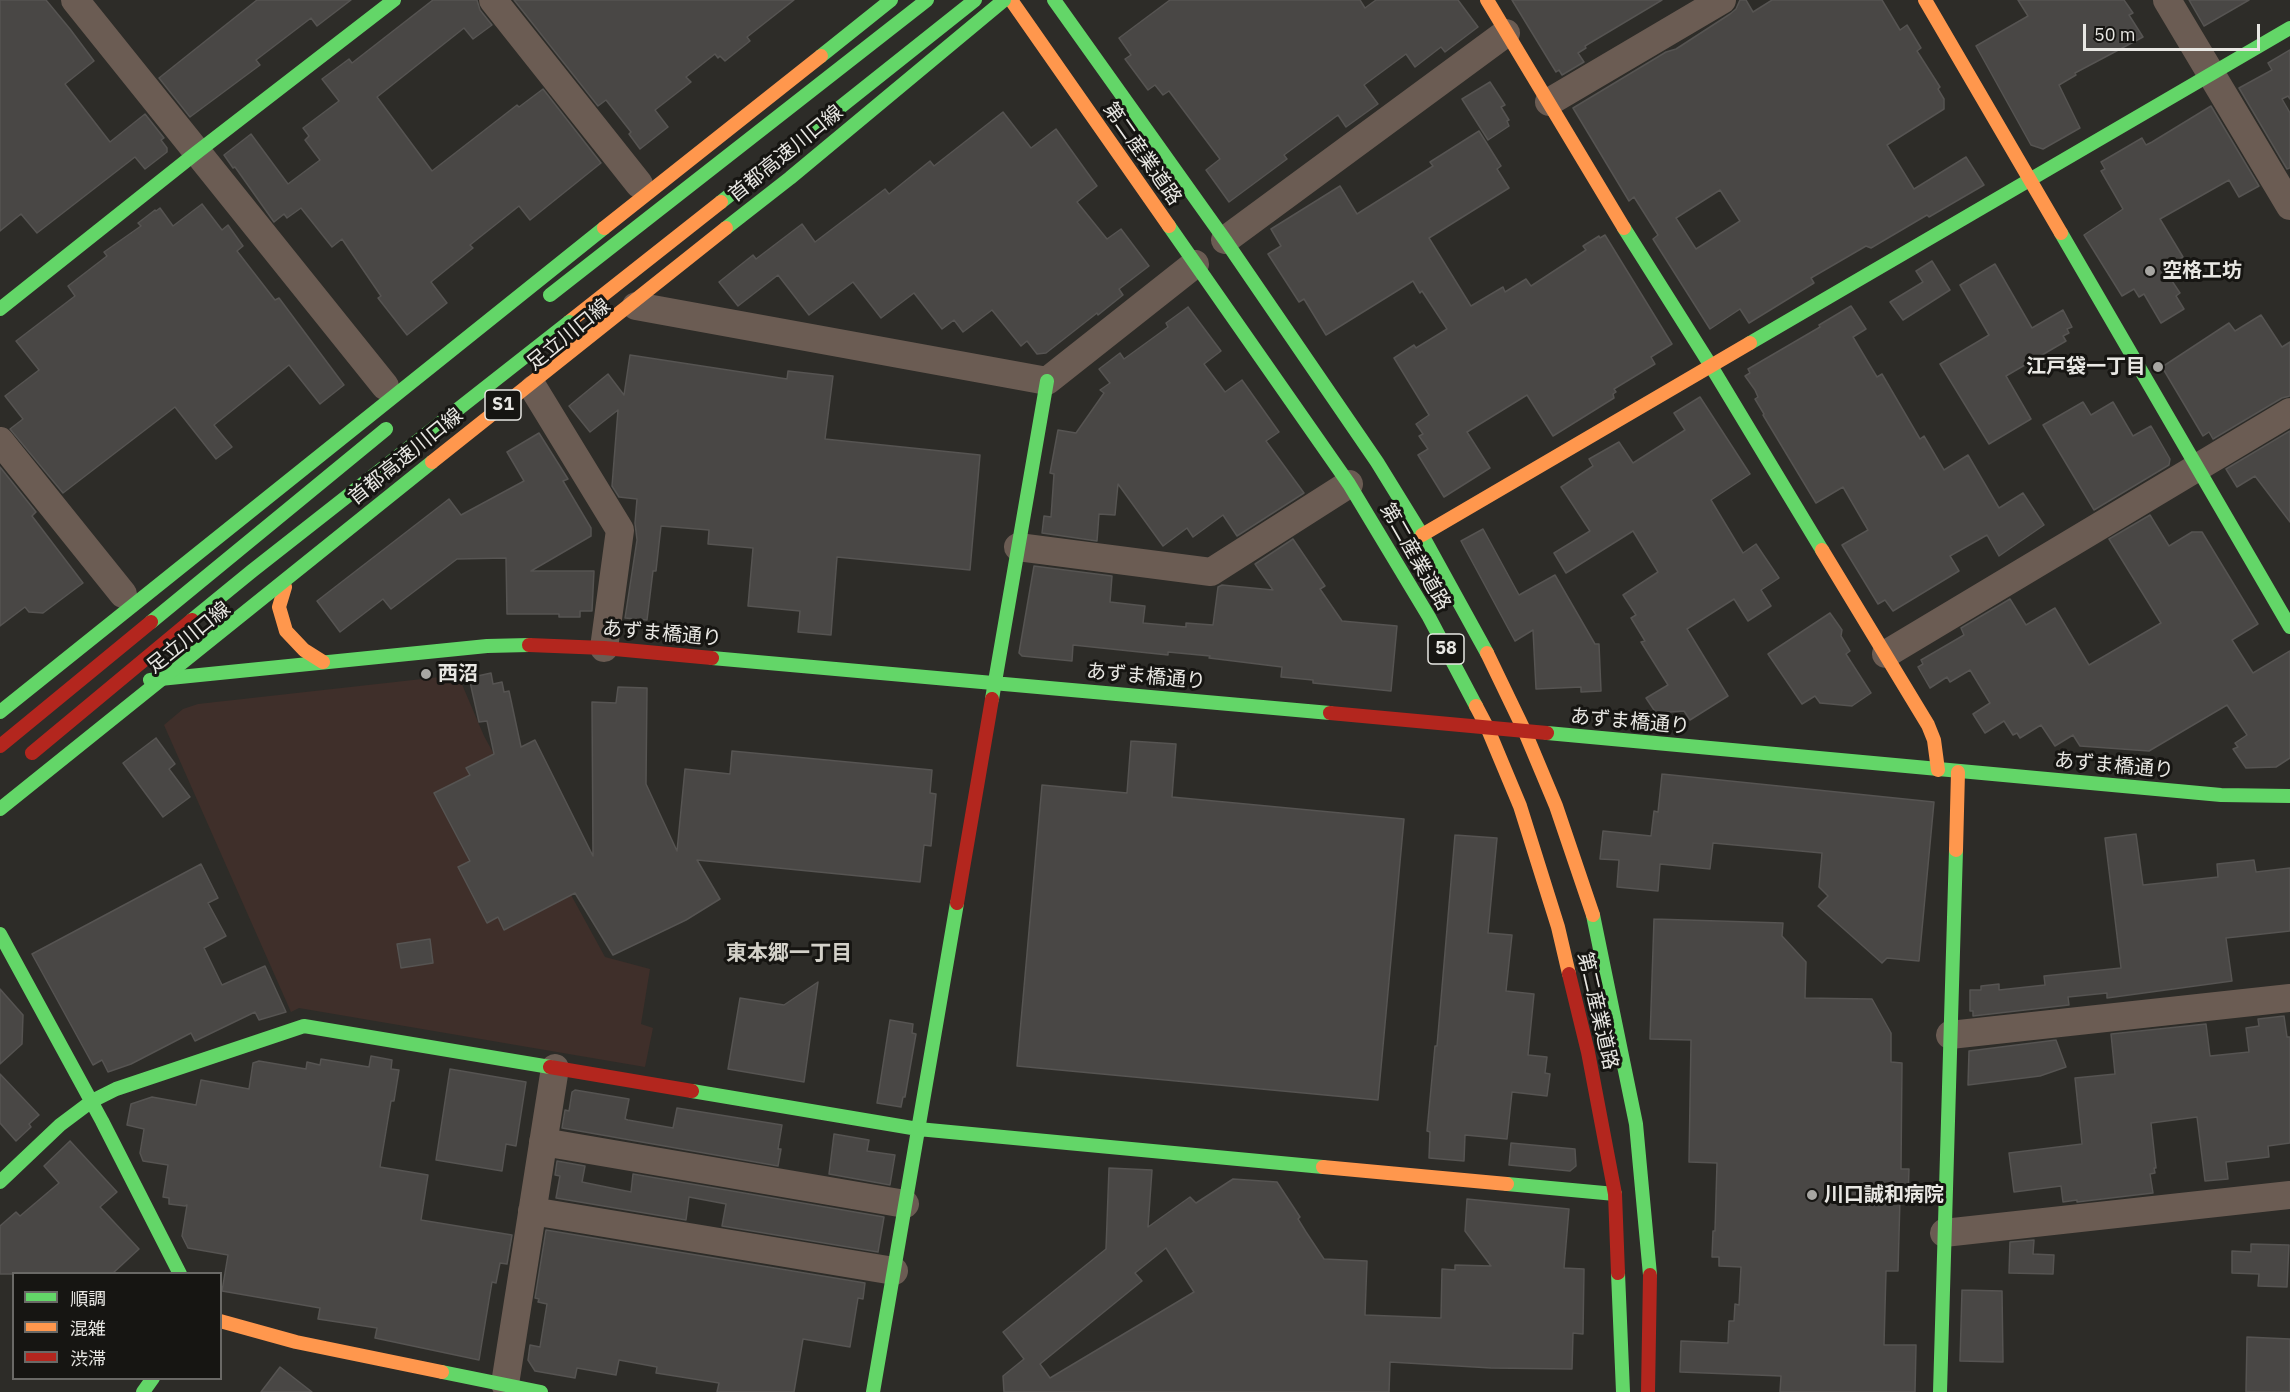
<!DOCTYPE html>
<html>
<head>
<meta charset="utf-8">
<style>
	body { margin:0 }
	#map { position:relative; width:2290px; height:1392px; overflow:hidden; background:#2d2c28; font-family:"IBM Plex Sans","Noto Sans JP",sans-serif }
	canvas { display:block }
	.legend { position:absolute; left:12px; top:1272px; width:210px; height:108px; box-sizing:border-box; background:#161512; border:2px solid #6a6966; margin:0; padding:8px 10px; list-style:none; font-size:18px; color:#e8e7e3 }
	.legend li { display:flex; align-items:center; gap:12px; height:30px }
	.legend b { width:30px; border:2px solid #6a6966 }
	.scale { position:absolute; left:2083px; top:24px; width:177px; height:27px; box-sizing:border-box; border:3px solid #e8e7e3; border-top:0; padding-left:8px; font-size:18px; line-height:21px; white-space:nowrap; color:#e8e7e3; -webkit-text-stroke:4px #161512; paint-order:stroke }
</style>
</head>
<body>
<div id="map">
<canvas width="2290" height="1392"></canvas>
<ul class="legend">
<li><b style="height:8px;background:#63d668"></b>順調</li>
<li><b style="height:8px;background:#ff974d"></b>混雑</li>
<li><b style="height:8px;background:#b3261e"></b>渋滞</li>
</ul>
<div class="scale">50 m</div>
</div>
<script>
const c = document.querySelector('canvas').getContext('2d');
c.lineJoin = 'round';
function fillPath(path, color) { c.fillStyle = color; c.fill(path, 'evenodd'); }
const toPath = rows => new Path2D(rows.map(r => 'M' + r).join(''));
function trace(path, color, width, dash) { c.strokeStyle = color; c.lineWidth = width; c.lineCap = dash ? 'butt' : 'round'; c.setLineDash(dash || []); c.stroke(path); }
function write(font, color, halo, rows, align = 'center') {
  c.font = font + ' "IBM Plex Sans","Noto Sans JP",sans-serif'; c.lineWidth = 6; c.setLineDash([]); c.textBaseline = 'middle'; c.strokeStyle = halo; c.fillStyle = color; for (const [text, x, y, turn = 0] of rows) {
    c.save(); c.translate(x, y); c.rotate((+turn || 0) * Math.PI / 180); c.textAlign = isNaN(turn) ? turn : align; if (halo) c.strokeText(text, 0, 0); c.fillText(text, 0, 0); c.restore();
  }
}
fillPath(toPath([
	[458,675,484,736,605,957,650,969,641,1024,653,1028,645,1067,299,1008,291,1012,164,725,183,709,198,704]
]), '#3f2f2a');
const building = toPath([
	[0,0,46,0,70,29,94,61,65,84,110,142,145,114,164,138,161,140,167,148,167,152,145,169,135,157,37,233,21,214,0,231,0,0],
	[257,0,351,0,317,26,311,18,256,60,260,65,190,117,159,78,257,0],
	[433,0,477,0,480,10,492,25,473,39,464,28,377,97,432,171,517,105,519,107,543,89,601,163,530,220,519,206,470,245,473,248,431,282,447,303,407,335,378,298,381,296,342,239,332,247,301,208,287,218,284,214,274,222,235,167,233,168,224,155,251,134,288,184,320,160,305,140,309,136,303,128,339,101,322,79,349,59,352,63,433,0],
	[514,0,794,0,747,37,750,41,725,61,720,56,718,58,715,54,686,77,691,82,655,110,668,127,640,149,629,134,631,132,606,100,598,106,514,0],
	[1170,0,1360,0,1365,8,1376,0,1458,0,1478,27,1445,52,1441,47,1415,67,1406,54,1364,85,1378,104,1346,127,1338,115,1284,155,1287,159,1229,202,1206,170,1220,159,1169,91,1163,95,1155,85,1148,90,1125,59,1131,55,1119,38,1170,0],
	[1512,0,1662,0,1585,46,1586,48,1578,53,1584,62,1562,75,1559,70,1556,72,1512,0],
	[1740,0,1746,0,1753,12,1772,0,1882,0,1900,30,1907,25,1921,48,1917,51,1940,87,1938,89,1944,99,1944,109,1887,145,1914,189,1966,157,1984,185,1929,217,1927,215,1871,248,1866,246,1811,278,1814,283,1749,323,1740,309,1710,329,1653,239,1658,235,1634,197,1629,201,1573,108,1666,52,1676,49,1730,14,1736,9,1740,0],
	[1720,190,1740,221,1696,249,1676,218,1720,190],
	[2018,0,2124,0,2133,13,2129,15,2143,37,2075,73,2076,75,2059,85,2080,128,2043,149,2031,145,1976,46,2028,16,2018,0],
	[2189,0,2249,0,2204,26,2189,0],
	[2290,50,2290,99,2288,96,2282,99,2290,113,2290,168,2287,169,2239,88,2272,70,2268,63,2290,50],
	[1490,82,1505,105,1501,107,1509,120,1507,121,1509,126,1488,140,1462,99,1490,82],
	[2211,106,2259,186,2239,197,2229,180,2160,219,2183,257,2172,263,2178,273,2170,278,2180,293,2176,296,2184,309,2161,323,2144,294,2139,297,2134,289,2122,296,2084,235,2123,209,2101,171,2105,169,2101,162,2142,138,2146,145,2152,142,2211,106],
	[1003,112,1031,148,1056,129,1097,186,1077,202,1107,239,1121,229,1149,266,1119,289,1123,295,1098,315,1097,313,1046,353,1037,354,1027,341,1021,346,992,310,963,332,954,320,942,329,914,293,881,318,853,282,809,315,778,275,738,306,719,282,753,255,756,259,802,224,815,242,885,189,889,194,930,161,934,166,1003,112],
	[1479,131,1501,166,1497,169,1509,188,1429,238,1471,306,1503,287,1505,292,1526,279,1531,286,1586,250,1583,246,1599,236,1600,238,1605,235,1672,344,1651,357,1655,364,1614,389,1616,392,1613,394,1614,398,1553,436,1527,395,1467,432,1490,468,1444,497,1418,455,1428,449,1419,436,1423,434,1416,424,1429,415,1394,358,1414,345,1416,348,1447,329,1422,291,1420,293,1413,281,1326,335,1304,299,1299,302,1268,254,1281,246,1271,229,1340,186,1357,214,1433,166,1430,162,1479,131],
	[202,204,222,230,228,225,243,246,237,251,275,300,279,298,344,385,320,404,289,365,214,425,232,447,216,459,175,407,63,493,10,429,23,419,5,396,39,370,16,341,75,296,68,286,107,256,104,252,141,226,138,223,155,210,156,211,160,208,173,226,202,204],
	[1932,261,1950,290,1903,320,1890,302,1923,282,1916,271,1932,261],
	[1995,264,2032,328,2063,310,2072,327,2067,329,2069,333,2063,336,2066,341,2006,376,2031,419,1989,444,1940,364,1989,335,1960,285,1995,264],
	[1851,306,1866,329,1853,337,1877,377,1882,374,1920,439,1924,436,1944,470,1968,455,1999,508,2023,493,2044,525,1999,556,1987,535,1950,556,1959,571,1893,611,1885,600,1878,604,1842,545,1868,530,1843,487,1816,503,1763,415,1764,414,1755,399,1758,397,1755,390,1745,376,1750,373,1748,369,1820,327,1819,325,1851,306],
	[1188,307,1221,351,1204,364,1225,392,1242,380,1279,432,1266,441,1304,493,1237,536,1223,515,1193,537,1187,528,1163,546,1118,484,1115,515,1099,514,1097,541,1042,533,1044,516,1051,517,1054,474,1050,473,1058,430,1076,433,1104,393,1100,390,1110,383,1099,369,1120,353,1124,359,1168,327,1166,323,1188,307],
	[2261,315,2282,347,2290,342,2290,396,2282,398,2213,439,2209,432,2203,436,2162,367,2229,323,2235,331,2261,315],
	[630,355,787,379,788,371,833,376,825,439,980,455,970,570,837,557,831,635,798,632,800,611,748,606,753,548,708,544,709,530,661,526,656,571,653,571,647,620,625,618,637,540,635,523,637,499,619,497,612,486,618,410,590,432,569,406,608,374,624,395,630,355],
	[1700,397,1750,474,1711,500,1743,553,1756,544,1779,578,1761,590,1771,606,1748,621,1734,599,1687,629,1728,696,1690,720,1684,711,1656,713,1646,698,1668,685,1641,642,1645,641,1631,618,1636,615,1623,595,1658,572,1633,531,1566,573,1554,553,1590,531,1561,487,1593,466,1589,459,1619,442,1633,463,1685,430,1674,413,1700,397],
	[2083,402,2091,415,2113,402,2133,436,2151,426,2170,459,2169,465,2094,510,2043,425,2083,402],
	[2290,431,2290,522,2255,476,2237,487,2226,469,2290,431],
	[539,433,568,479,563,481,591,528,591,536,531,571,594,571,592,611,580,611,580,617,559,617,559,614,507,614,506,558,457,559,391,609,383,599,340,632,317,601,449,499,461,515,524,481,507,452,539,433],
	[0,467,36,512,32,516,83,583,43,613,29,612,25,607,0,626,0,467],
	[2150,515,2169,546,2192,532,2202,532,2258,624,2232,640,2253,673,2290,651,2290,758,2276,767,2246,768,2233,749,2238,747,2235,743,2247,735,2227,705,2149,751,2080,746,2073,735,2055,746,2041,725,2020,738,2017,733,2013,735,2004,721,1985,733,1973,714,1990,703,1970,670,1950,682,1947,677,1930,688,1918,667,1923,664,1921,660,1964,635,1961,628,2010,599,2026,625,2055,608,2089,665,2161,623,2109,539,2150,515],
	[1483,529,1519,595,1555,575,1595,644,1599,644,1601,691,1581,692,1581,687,1536,689,1533,630,1515,641,1461,541,1483,529],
	[1293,539,1325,586,1320,589,1342,621,1397,626,1391,691,1313,683,1313,680,1281,677,1282,667,1209,658,1210,656,1168,652,1168,655,1073,645,1072,661,1022,656,1019,653,1034,566,1112,576,1110,602,1145,606,1143,623,1186,627,1186,623,1213,625,1218,587,1222,585,1273,590,1255,564,1293,539],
	[1830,613,1842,630,1841,636,1850,651,1846,654,1871,693,1852,706,1820,703,1815,696,1802,704,1768,654,1830,613],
	[491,673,493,684,502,682,504,692,509,691,521,747,535,740,593,856,592,702,616,703,618,687,647,688,646,784,677,851,685,769,730,774,732,751,932,770,930,793,936,794,931,846,924,845,920,882,697,860,720,899,686,920,613,955,575,893,504,930,498,917,487,923,458,867,470,861,434,793,470,775,466,768,494,754,487,721,479,722,470,682,474,681,473,677,491,673],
	[156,738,175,764,169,769,190,797,163,817,123,763,156,738],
	[1131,741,1176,744,1172,797,1404,819,1378,1100,1017,1066,1042,785,1127,793,1131,741],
	[1662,774,1934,802,1919,961,1887,958,1882,963,1818,906,1828,896,1819,887,1822,853,1713,843,1710,869,1660,864,1658,891,1617,887,1619,860,1600,859,1603,831,1651,836,1654,811,1658,812,1662,774],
	[2136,834,2143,885,2218,877,2217,864,2254,860,2256,872,2290,868,2290,931,2226,938,2232,981,2107,998,2107,993,2068,997,2069,1005,1973,1016,1973,1011,1970,1011,1970,990,1981,990,1981,986,1999,984,1999,990,2045,985,2044,976,2121,968,2105,838,2136,834],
	[1455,835,1497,838,1488,933,1512,935,1506,991,1534,994,1528,1055,1547,1057,1545,1073,1550,1074,1547,1096,1512,1092,1507,1139,1465,1135,1464,1161,1429,1158,1430,1132,1427,1131,1435,1046,1437,1046,1455,835],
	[201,864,218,898,208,903,226,936,204,948,222,985,265,966,286,1012,259,1020,255,1012,195,1041,191,1033,131,1064,108,1072,102,1060,93,1065,32,954,201,864],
	[1654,919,1783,923,1782,936,1806,962,1805,998,1872,999,1891,1033,1891,1062,1902,1063,1901,1169,1909,1169,1908,1199,1900,1198,1898,1271,1886,1271,1884,1345,1916,1345,1915,1392,1780,1392,1781,1376,1680,1372,1681,1341,1728,1343,1729,1321,1734,1321,1735,1304,1739,1305,1741,1267,1719,1266,1719,1257,1712,1257,1713,1231,1715,1231,1717,1163,1689,1162,1691,1040,1650,1039,1654,919],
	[430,939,433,963,401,968,397,944,430,939],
	[818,982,804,1082,728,1069,740,998,784,1005,818,982],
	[0,989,23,1015,22,1044,0,1064,0,989],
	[2284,1016,2287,1037,2290,1037,2290,1143,2268,1146,2269,1157,2226,1162,2228,1179,2205,1181,2197,1117,2151,1123,2156,1168,2154,1168,2155,1173,2150,1174,2153,1193,2077,1202,2077,1200,2063,1202,2061,1186,2014,1192,2009,1153,2082,1144,2075,1078,2115,1074,2111,1034,2206,1024,2210,1056,2249,1052,2246,1028,2259,1026,2258,1019,2284,1016],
	[890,1020,913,1024,912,1033,916,1034,905,1097,903,1097,901,1107,877,1103,890,1020],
	[2056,1040,2066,1067,2040,1076,1968,1085,1969,1051,2056,1040],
	[371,1056,392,1060,391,1069,399,1070,394,1101,391,1101,380,1167,428,1175,421,1220,512,1235,507,1264,500,1263,496,1283,492,1282,479,1360,375,1338,377,1328,318,1319,320,1308,222,1291,228,1255,188,1248,182,1236,187,1205,185,1206,169,1204,169,1198,163,1197,168,1165,143,1161,140,1153,144,1129,127,1125,131,1104,152,1097,196,1105,201,1080,249,1089,253,1063,259,1061,306,1069,307,1062,320,1065,321,1059,369,1067,371,1056],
	[450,1069,526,1082,516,1146,506,1144,502,1171,436,1160,450,1069],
	[0,1074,39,1115,29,1124,31,1127,16,1141,0,1123,0,1074],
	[575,1090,629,1099,625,1119,628,1120,673,1128,677,1108,782,1125,778,1149,781,1149,778,1166,562,1128,565,1110,569,1111,572,1092,575,1090],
	[834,1134,869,1140,867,1151,895,1155,890,1185,829,1174,834,1134],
	[70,1141,117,1192,100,1207,139,1249,112,1274,0,1274,0,1226,16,1212,20,1216,59,1183,44,1166,70,1141],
	[1511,1143,1575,1149,1576,1166,1570,1171,1509,1165,1511,1143],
	[557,1161,585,1166,582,1182,631,1192,633,1174,884,1217,878,1252,722,1226,726,1204,689,1197,686,1220,556,1198,560,1176,555,1175,557,1161],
	[1109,1168,1152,1170,1148,1227,1190,1197,1196,1203,1233,1179,1277,1182,1300,1217,1298,1219,1306,1232,1324,1259,1367,1261,1365,1315,1441,1318,1442,1269,1455,1270,1455,1265,1491,1266,1465,1231,1467,1199,1569,1209,1564,1268,1584,1269,1583,1334,1573,1333,1572,1369,1491,1368,1390,1362,1389,1392,1004,1392,1003,1376,1024,1359,1003,1332,1106,1249,1109,1168],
	[1166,1248,1194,1292,1050,1378,1040,1364,1142,1281,1135,1273,1166,1248],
	[546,1230,865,1283,863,1299,858,1298,850,1347,803,1339,794,1392,717,1392,719,1383,656,1373,657,1367,619,1360,616,1375,577,1368,575,1378,535,1371,528,1360,530,1345,540,1347,547,1304,538,1302,539,1299,535,1298,546,1230],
	[2034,1240,2033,1254,2054,1255,2053,1274,2009,1273,2010,1242,2034,1240],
	[2251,1244,2289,1245,2287,1287,2258,1286,2259,1274,2232,1273,2232,1251,2251,1252,2251,1244],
	[1962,1290,2002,1291,2003,1362,1960,1361,1962,1290],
	[2247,1337,2290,1339,2290,1392,2246,1392,2247,1337],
	[280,1367,312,1392,261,1392,280,1367]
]);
fillPath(building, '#494745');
trace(building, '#565452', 1.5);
trace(toPath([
	[75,0,385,386],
	[493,0,639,184],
	[2167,0,2290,206],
	[1549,102,1722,0],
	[1225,240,1506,33],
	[636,306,1047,381,1195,264],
	[534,389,620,530,604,648],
	[0,441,123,594],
	[1018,547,1211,572,1349,484],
	[1886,654,2290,412],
	[1950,1035,2290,998],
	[543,1142,905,1204],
	[532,1211,894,1271],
	[1944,1233,2290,1195],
	[505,1384,555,1068]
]), '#6b5c53', 28);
trace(toPath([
	[1054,0,1225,240,1377,462,1422,535,1487,653],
	[721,202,975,0],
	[1169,226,1349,484,1429,617,1476,706],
	[1624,228,1711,366,1822,550],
	[2061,233,2290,627],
	[550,295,927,0],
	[0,309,196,153,394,0],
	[1750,343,2290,28],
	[712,658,1330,713],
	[150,680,487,646,529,645],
	[992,699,1047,381],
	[1547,733,2221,795,2290,796],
	[1593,915,1636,1124,1650,1275],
	[0,934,102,1121,180,1274],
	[692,1091,918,1129,1323,1167],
	[0,1182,60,1125,92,1101,116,1089,304,1026,550,1067],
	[1507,1184,1615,1194],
	[1618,1273,1623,1392],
	[442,1372,541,1392],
	[143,1392,153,1378],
	[873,1392,957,903],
	[1940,1392,1956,850]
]), '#63d668', 14);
trace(toPath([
	[1011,0,1169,226],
	[1487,0,1624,228],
	[1925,0,2061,233],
	[569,322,721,202],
	[1422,535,1750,343],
	[1822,550,1928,725,1934,740,1938,770],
	[285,587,279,607,286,631,304,650,323,662],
	[1487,653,1525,732,1556,806,1593,915],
	[1476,706,1487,727,1520,806,1558,927,1569,974],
	[1956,850,1958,772],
	[1323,1167,1507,1184],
	[220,1321,296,1342,442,1372]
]), '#ff974d', 14);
trace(toPath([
	[529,645,604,648,712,658],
	[1330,713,1547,733],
	[957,903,992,699],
	[1569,974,1588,1052,1615,1194,1618,1273],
	[550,1067,692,1091],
	[1648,1392,1650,1275]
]), '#b3261e', 14);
trace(toPath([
	[821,56,891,0],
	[726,228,790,178,1004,0],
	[192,620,252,571,569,322],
	[151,622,386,429],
	[0,712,604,228],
	[0,809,432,462]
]), '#63d668', 14);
trace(toPath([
	[604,228,821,56],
	[432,462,726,228]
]), '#ff974d', 14);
trace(toPath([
	[0,746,151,622],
	[32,753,192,620]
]), '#b3261e', 14);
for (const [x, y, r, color] of [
	[2150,271,6,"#a7a6a2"],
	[2158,367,6,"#a7a6a2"],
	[426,674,6,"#a7a6a2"],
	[1812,1195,6,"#a7a6a2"]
]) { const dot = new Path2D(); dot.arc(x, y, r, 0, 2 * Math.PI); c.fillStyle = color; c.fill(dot); trace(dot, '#161512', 2); }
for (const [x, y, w] of [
	[503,405,36],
	[1446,649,36]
]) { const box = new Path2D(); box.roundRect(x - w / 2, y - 15, w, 30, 4.5); c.fillStyle = '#161512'; c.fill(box); trace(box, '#e8e7e3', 1.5); }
write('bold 18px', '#e8e7e3', null, [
	["S1",503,405],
	["58",1446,649]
]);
write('20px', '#e8e7e3', '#161512', [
	["首都高速川口線",786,154,-39],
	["第二産業道路",1142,154,55],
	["足立川口線",569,335,-39],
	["首都高速川口線",406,457,-39],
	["第二産業道路",1415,557,60],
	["あずま橋通り",662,634,5],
	["足立川口線",189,638,-39],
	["あずま橋通り",1146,677,5],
	["あずま橋通り",1630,722,5],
	["あずま橋通り",2114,766,5],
	["第二産業道路",1597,1011,77]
]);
write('bold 20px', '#e8e7e3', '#161512', [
	["空格工坊",2162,271],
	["江戸袋一丁目",2146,367,"right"],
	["西沼",438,674],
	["川口誠和病院",1824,1195]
], 'left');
write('bold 21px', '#d3d1c9', '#161512', [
	["東本郷一丁目",789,954]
]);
</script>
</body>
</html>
